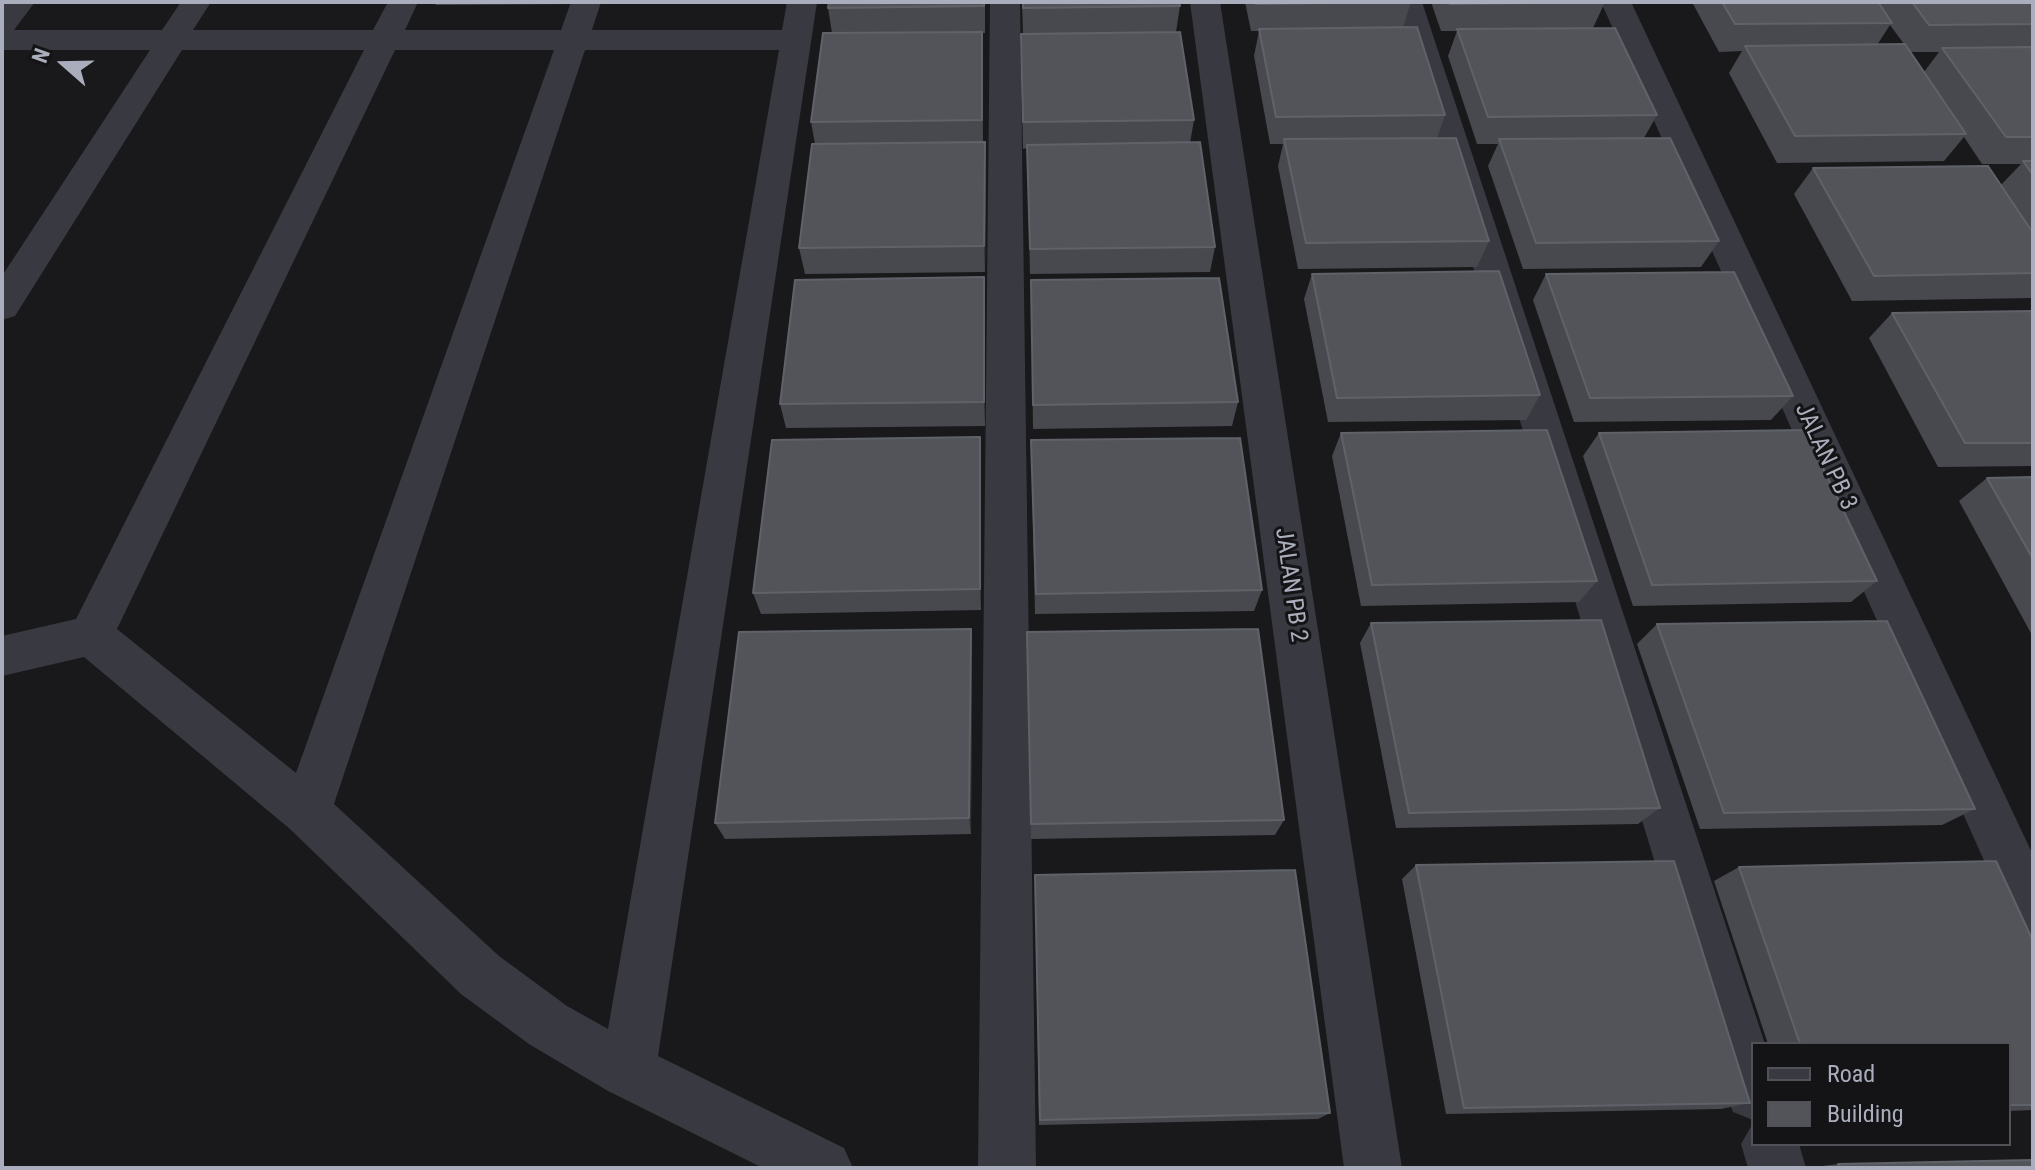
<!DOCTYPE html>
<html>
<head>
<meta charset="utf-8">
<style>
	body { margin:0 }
	#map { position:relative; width:2035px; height:1170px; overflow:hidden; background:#19191b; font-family:"Roboto Condensed",sans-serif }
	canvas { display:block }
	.frame { position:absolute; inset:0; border:4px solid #aaaebc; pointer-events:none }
	.legend { position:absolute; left:1751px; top:1042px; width:260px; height:104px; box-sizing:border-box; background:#141416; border:2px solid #505258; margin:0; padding:10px 14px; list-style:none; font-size:24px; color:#aaaebc }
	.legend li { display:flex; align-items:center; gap:16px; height:40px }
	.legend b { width:40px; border:2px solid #505258 }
	.north { position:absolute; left:24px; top:24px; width:80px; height:80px; -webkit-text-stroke:6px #141416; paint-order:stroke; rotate:290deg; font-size:22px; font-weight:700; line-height:32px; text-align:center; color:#aaaebc }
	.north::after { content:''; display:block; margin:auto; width:28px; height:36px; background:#aaaebc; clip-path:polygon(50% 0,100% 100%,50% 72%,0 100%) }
</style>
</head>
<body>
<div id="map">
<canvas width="2035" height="1170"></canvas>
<div class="frame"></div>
<ul class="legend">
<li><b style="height:10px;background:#393a41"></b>Road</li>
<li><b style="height:22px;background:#52545a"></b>Building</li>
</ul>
<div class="north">N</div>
</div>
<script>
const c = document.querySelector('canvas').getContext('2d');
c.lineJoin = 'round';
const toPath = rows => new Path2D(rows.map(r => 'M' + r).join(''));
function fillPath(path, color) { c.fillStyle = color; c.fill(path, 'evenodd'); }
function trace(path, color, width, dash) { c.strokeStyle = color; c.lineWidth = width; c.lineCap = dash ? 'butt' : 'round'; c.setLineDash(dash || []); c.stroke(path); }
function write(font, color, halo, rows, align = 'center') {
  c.font = font + ' "Roboto Condensed",sans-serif'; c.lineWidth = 6; c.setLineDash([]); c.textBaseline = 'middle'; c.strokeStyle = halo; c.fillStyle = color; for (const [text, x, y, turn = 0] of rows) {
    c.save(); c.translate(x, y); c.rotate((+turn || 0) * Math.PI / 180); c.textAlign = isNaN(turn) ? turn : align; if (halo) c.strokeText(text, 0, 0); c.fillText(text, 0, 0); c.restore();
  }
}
fillPath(toPath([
	[4,2,35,2,14,30,162,30,181,2,211,2,193,30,373,30,388,2,418,2,405,30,561,30,571,2,601,2,592,30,782,30,787,2,817,2,658,1056,844,1148,853,1168,763,1168,608,1091,529,1044,461,994,290,829,84,657,2,676,2,636,76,619,364,50,182,50,15,316,2,320,2,276,150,50,2,50,4,2],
	[395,50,554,50,296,773,117,629,395,50],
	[585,50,779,50,608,1029,567,1006,499,956,334,804,585,50],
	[990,2,1020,2,1036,1168,978,1168,990,2],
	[1190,2,1220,2,1402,1168,1344,1168,1190,2],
	[1392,2,1422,2,1765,1044,1753,1044,1753,1120,1733,1112,1725,1092,1392,2],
	[1601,2,1631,2,2033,855,2033,938,2015,930,1601,2],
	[1753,1123,1753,1144,1799,1144,1806,1168,1748,1168,1741,1144,1753,1123]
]), '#393a41');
fillPath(toPath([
	[58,2,188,2,58,3],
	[434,2,577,2,577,4,436,5],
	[985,2,985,33,982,33,983,142,985,142,986,169,985,272,805,274,799,248,815,144,811,122,832,33,828,8],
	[1022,2,1179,2,1180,6,1176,32,1194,120,1190,143,1215,247,1210,272,1030,274,1027,148,1023,149,1021,60,1021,34,1023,33],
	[1245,2,1411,2,1403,27,1445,115,1437,138,1489,241,1477,267,1298,269,1278,166,1283,144,1270,144,1254,56,1259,31,1251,31],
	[1431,2,1605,2,1593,28,1657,115,1644,138,1719,241,1701,267,1523,269,1488,166,1498,144,1477,144,1448,56,1457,31,1441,31],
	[1692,2,2033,2,2033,298,1852,301,1794,194,1813,168,2001,185,2021,164,1982,164,1964,137,1944,161,1777,163,1729,73,1742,51,1719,52],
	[1890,25,1904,44,1877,45],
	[1910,52,1939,52,1924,72],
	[1312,274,1540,395,1526,420,1328,422,1304,299],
	[1546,274,1793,396,1771,420,1574,422,1533,300],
	[1031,280,1238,402,1232,426,1033,429],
	[985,302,985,426,786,428,780,404],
	[2033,311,2033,466,1938,467,1869,338,1892,313],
	[1341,433,1597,581,1579,602,1361,606,1332,456],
	[1599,433,1877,581,1851,602,1633,606,1583,456],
	[980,437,981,610,761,614,753,593],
	[1031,440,1262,590,1254,611,1035,614],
	[2033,477,2033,637,1959,501,1987,478],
	[1371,623,1660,808,1638,824,1396,828,1360,643],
	[1657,624,1975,809,1942,825,1700,829,1637,644],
	[971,629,972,649,971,834,725,839,715,823],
	[1027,632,1284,820,1275,835,1031,839],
	[1416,865,1750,1103,1721,1109,1446,1114,1402,879],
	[1739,867,2033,941,2033,1110,2009,1111,2009,1044,1768,1044,1714,881],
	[1035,875,1330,1113,1318,1119,1039,1125],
	[1838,1164,2033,1168,1806,1168]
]), '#47494e');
fillPath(toPath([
	[985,142,986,169,985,272,984,246],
	[984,277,985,302,985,426,984,402],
	[980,437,981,461,981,610,980,589],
	[971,629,972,649,971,834,969,818]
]), '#303135');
const building = toPath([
	[829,2,984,2,984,6,828,8,829,2],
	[1023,2,1179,2,1180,6,1023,8,1023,2],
	[1256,2,1390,2,1256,4,1256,2],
	[1450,2,1605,2,1450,4,1450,2],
	[1722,2,1878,2,1892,23,1735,24,1722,2],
	[1912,2,2033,2,2033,24,1929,25,1912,2],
	[1417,27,1445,115,1276,117,1259,29,1417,27],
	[1615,28,1657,115,1488,117,1457,29,1615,28],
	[982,32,982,120,811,122,823,33,982,32],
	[1180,32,1194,120,1023,122,1021,34,1180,32],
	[1905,44,1966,134,1795,136,1745,46,1905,44],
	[2033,47,2033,137,2006,137,1942,48,2033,47],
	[1456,138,1489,241,1306,243,1284,139,1456,138],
	[1670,138,1719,241,1536,243,1499,139,1670,138],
	[985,142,984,246,799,248,812,144,985,142],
	[1200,142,1215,247,1030,249,1027,145,1200,142],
	[2023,161,2033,161,2033,175,2023,161],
	[1988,166,2033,233,2033,273,1874,276,1813,168,1988,166],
	[1499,271,1540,395,1337,398,1312,274,1499,271],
	[1734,272,1793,396,1590,398,1546,274,1734,272],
	[984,277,984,402,780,404,795,280,984,277],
	[1219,278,1238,402,1033,405,1031,280,1219,278],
	[2033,311,2033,443,1965,443,1892,313,2033,311],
	[1547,430,1597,581,1372,585,1341,433,1547,430],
	[1805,430,1877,581,1652,585,1599,433,1805,430],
	[980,437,980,589,753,593,772,440,980,437],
	[1240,438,1262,590,1036,594,1031,440,1240,438],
	[2033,477,2033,559,1987,478,2033,477],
	[1601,620,1660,808,1409,813,1371,623,1601,620],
	[1887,621,1975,809,1724,813,1657,624,1887,621],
	[971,629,969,818,715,823,739,632,971,629],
	[1258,629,1284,820,1031,824,1027,632,1258,629],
	[1674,861,1750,1103,1464,1108,1416,865,1674,861],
	[1996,861,2033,941,2033,1105,2009,1105,2009,1044,1800,1044,1739,867,1996,861],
	[1295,870,1330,1113,1040,1120,1035,875,1295,870],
	[2033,1160,2033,1168,1839,1168,1838,1164,2033,1160]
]);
fillPath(building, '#52545a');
trace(building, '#606269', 2);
write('24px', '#aaaebc', '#141416', [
	["JALAN PB 3",1825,457,65],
	["JALAN PB 2",1290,585,82]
]);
</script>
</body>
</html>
